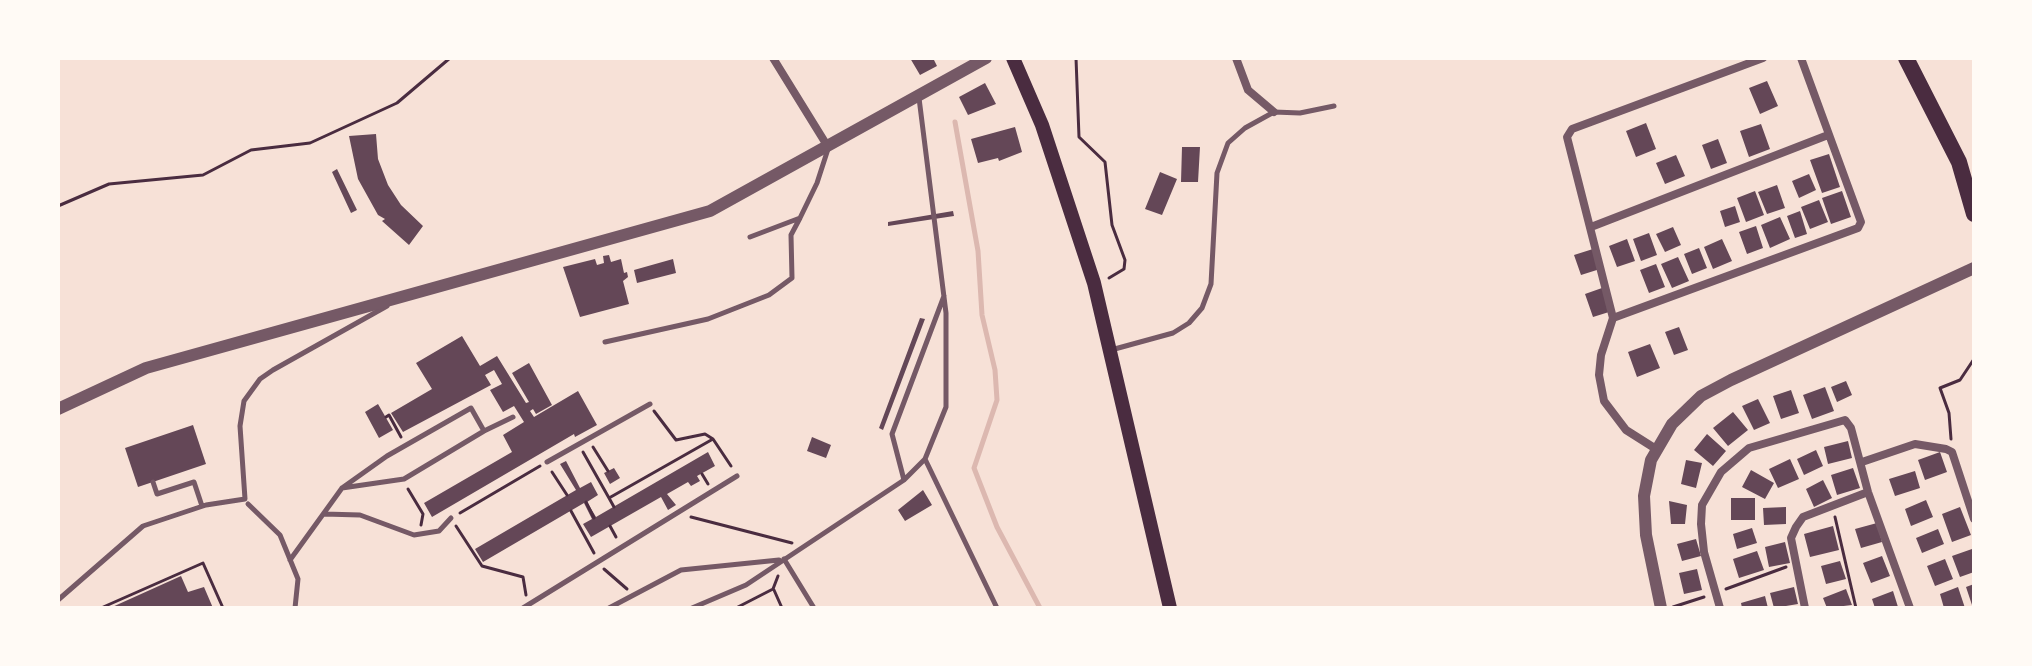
<!DOCTYPE html>
<html>
<head>
<meta charset="utf-8">
<style>
	body { margin:0 }
	#map { position:relative; width:2032px; height:666px; overflow:hidden; background:#f7e1d7; font-family:"Noto Serif",serif }
	canvas { display:block }
	.frame { position:absolute; inset:0; border:60px solid #fffaf5; pointer-events:none }
</style>
</head>
<body>
<div id="map">
<canvas width="2032" height="666"></canvas>
<div class="frame"></div>
</div>
<script>
const c = document.querySelector('canvas').getContext('2d');
c.lineJoin = 'round';
const toPath = rows => new Path2D(rows.map(r => 'M' + r).join(''));
function trace(path, color, width, dash) { c.strokeStyle = color; c.lineWidth = width; c.lineCap = dash ? 'butt' : 'round'; c.setLineDash(dash || []); c.stroke(path); }
function fillPath(path, color) { c.fillStyle = color; c.fill(path, 'evenodd'); }
trace(toPath([
	[955,122,978,251,982,315,995,370,997,400,974,468,997,527,1040,608]
]), '#dcb8b0', 5);
fillPath(toPath([
	[910,58,933,58,937,66,920,75],
	[1767,81,1778,106,1760,114,1749,88],
	[985,83,996,104,968,115,959,97],
	[1646,123,1656,149,1636,157,1626,131],
	[1761,124,1770,149,1749,157,1740,131],
	[1015,127,1022,152,999,161,998,158,978,163,971,139],
	[376,134,378,159,388,185,401,205,423,226,409,245,382,221,385,219,378,215,358,179,349,136],
	[1718,139,1727,163,1711,169,1702,145],
	[1182,147,1200,147,1198,182,1181,182],
	[1829,154,1840,187,1822,193,1810,160],
	[1676,155,1685,176,1665,184,1656,163],
	[337,169,357,210,351,213,332,172],
	[1160,172,1177,179,1162,215,1145,209],
	[1809,174,1816,190,1799,198,1792,181],
	[1777,185,1785,208,1767,214,1758,192],
	[1755,191,1764,215,1746,222,1737,198],
	[1842,191,1851,217,1831,224,1822,198],
	[1819,200,1828,222,1810,229,1801,207],
	[1735,206,1740,222,1725,227,1720,211],
	[953,211,954,216,888,226,888,222],
	[1800,211,1807,234,1795,238,1787,216],
	[1780,217,1790,239,1770,248,1761,225],
	[1756,226,1763,248,1747,254,1739,232],
	[1673,227,1681,245,1665,252,1656,234],
	[1649,233,1657,255,1641,261,1633,239],
	[1627,239,1635,261,1617,267,1609,246],
	[1722,239,1732,261,1713,269,1704,247],
	[1699,248,1707,268,1692,274,1684,254],
	[1593,249,1600,269,1581,275,1574,255],
	[609,255,611,262,621,259,624,273,627,272,628,277,623,281,629,304,580,317,563,267,595,259,597,265,604,263,603,256],
	[1678,257,1689,281,1672,288,1661,264],
	[673,259,676,273,637,283,634,270],
	[1656,264,1665,287,1649,293,1640,270],
	[1602,288,1609,312,1593,317,1585,294],
	[920,318,925,319,883,430,879,428],
	[1679,327,1688,350,1674,355,1665,332],
	[462,336,480,366,497,356,526,403,529,402,512,373,529,363,552,405,536,414,533,409,530,411,534,417,578,391,597,425,575,437,574,434,432,517,424,503,512,452,503,435,524,422,514,406,503,412,490,390,502,384,494,370,485,375,491,385,403,432,391,413,432,389,416,363],
	[1650,344,1660,368,1637,377,1628,352],
	[1846,381,1852,395,1837,402,1831,387],
	[1825,387,1834,411,1812,419,1803,395],
	[1791,390,1799,413,1781,419,1773,396],
	[1758,399,1770,423,1754,430,1742,406],
	[378,404,393,430,379,438,365,412],
	[1733,412,1748,430,1728,446,1713,428],
	[193,425,206,464,138,487,125,448],
	[1707,434,1726,451,1713,466,1694,450],
	[812,437,831,445,826,458,807,451],
	[1848,441,1852,458,1828,464,1824,447],
	[1816,450,1823,466,1804,475,1797,459],
	[708,452,715,466,697,476,700,481,691,486,688,482,667,494,676,505,668,510,661,497,591,537,583,524,592,519,584,503,483,562,475,549,576,490,560,464,566,461,580,488,591,482,598,495,587,502,596,517],
	[1940,452,1947,472,1925,480,1918,460],
	[1790,459,1799,479,1778,488,1769,469],
	[1686,460,1702,463,1696,488,1681,484],
	[614,468,620,478,610,484,604,473],
	[1853,468,1860,488,1837,495,1831,475],
	[1751,470,1774,483,1765,499,1742,487],
	[1915,471,1920,488,1895,496,1889,479],
	[1823,480,1832,498,1814,507,1806,489],
	[923,490,932,505,905,521,898,510],
	[1731,498,1755,498,1755,520,1731,520],
	[1926,500,1933,517,1911,526,1905,509],
	[1669,501,1687,505,1685,524,1671,524],
	[1786,507,1786,524,1764,525,1763,508],
	[1960,507,1971,535,1952,542,1942,514],
	[1877,523,1882,542,1861,548,1855,529],
	[1833,526,1839,550,1810,557,1804,534],
	[1752,528,1757,543,1737,549,1733,534],
	[1938,529,1944,544,1922,553,1916,538],
	[1696,539,1701,556,1682,561,1677,544],
	[1785,542,1790,563,1769,567,1765,547],
	[1972,549,1974,572,1960,577,1952,556],
	[1757,551,1764,570,1739,578,1733,559],
	[1882,556,1890,576,1871,583,1863,563],
	[1945,559,1953,579,1935,586,1927,566],
	[1840,561,1846,579,1826,584,1821,566],
	[1697,569,1702,590,1684,594,1679,573],
	[181,576,188,592,204,587,213,608,110,608],
	[1974,584,1974,608,1973,608,1966,587],
	[1794,587,1798,604,1774,608,1770,593],
	[1958,587,1965,608,1944,608,1940,594],
	[1846,589,1852,605,1827,608,1823,598],
	[1893,591,1898,607,1875,608,1872,599],
	[1765,596,1768,608,1742,608,1741,603]
]), '#644757');
trace(toPath([
	[1076,58,1079,137,1105,162,1112,225,1125,260,1124,269,1109,278],
	[58,206,109,184,203,175,251,150,310,143,397,103,450,58],
	[654,411,676,440,705,434,713,439],
	[386,417,389,415,401,437],
	[1951,439,1949,413,1940,388,1960,380,1974,359],
	[593,447,608,471],
	[583,452,609,498,713,439,731,466],
	[552,472,567,495],
	[702,474,708,484],
	[408,489,423,514,421,525],
	[609,498,614,507],
	[586,502,594,518],
	[571,511,594,553],
	[460,513,540,466],
	[691,517,792,543],
	[1835,517,1856,608],
	[456,526,482,566,523,577,526,595],
	[610,526,616,537],
	[604,569,627,589],
	[1726,589,1786,567],
	[774,590,782,608],
	[1673,607,1704,597],
	[101,608,203,563,223,608],
	[736,608,773,589,778,576]
]), '#4a2c40', 3);
trace(toPath([
	[750,237,800,218,817,183,828,149],
	[605,342,708,319,769,295,792,278,791,235,800,218],
	[1111,350,1173,333,1189,323,1202,308,1211,284,1217,173,1228,143,1245,128,1274,112,1300,113,1334,106],
	[484,431,513,417],
	[925,459,997,608],
	[547,462,650,404],
	[904,480,892,434,944,296],
	[153,482,157,494,194,482,202,506],
	[248,504,280,535,298,579,295,608],
	[324,514,360,515,414,535,439,531,451,518],
	[784,559,814,608],
	[290,560,342,488,387,456,471,408,484,431,404,479,342,488],
	[58,600,143,526,206,505,245,499,240,426,244,401,260,379,273,370,387,306],
	[523,608,737,476],
	[609,608,681,570,779,560],
	[692,608,746,585,904,480,925,459,946,407,946,313,919,98]
]), '#755966', 5);
trace(toPath([
	[773,58,828,147],
	[1236,58,1248,90,1274,112],
	[1591,227,1828,135],
	[1613,318,1858,228,1861,222,1801,58],
	[1656,449,1626,430,1604,401,1599,375,1601,355,1613,318,1567,137,1572,129,1763,58],
	[1862,462,1915,444,1946,449,1952,452,1974,519],
	[1720,608,1704,552,1701,524,1702,505,1721,472,1749,448,1845,420,1851,428,1868,492,1910,608],
	[1805,608,1791,538,1796,527,1803,517,1868,492]
]), '#755966', 8);
trace(toPath([
	[58,409,146,368,710,211,986,58],
	[1661,608,1646,535,1644,496,1651,460,1672,424,1701,396,1731,380,1974,268]
]), '#755966', 12);
trace(toPath([
	[1013,58,1042,125,1094,283,1170,608]
]), '#4a2c40', 14);
trace(toPath([
	[1906,58,1959,162,1974,214]
]), '#4a2c40', 16);
</script>
</body>
</html>
